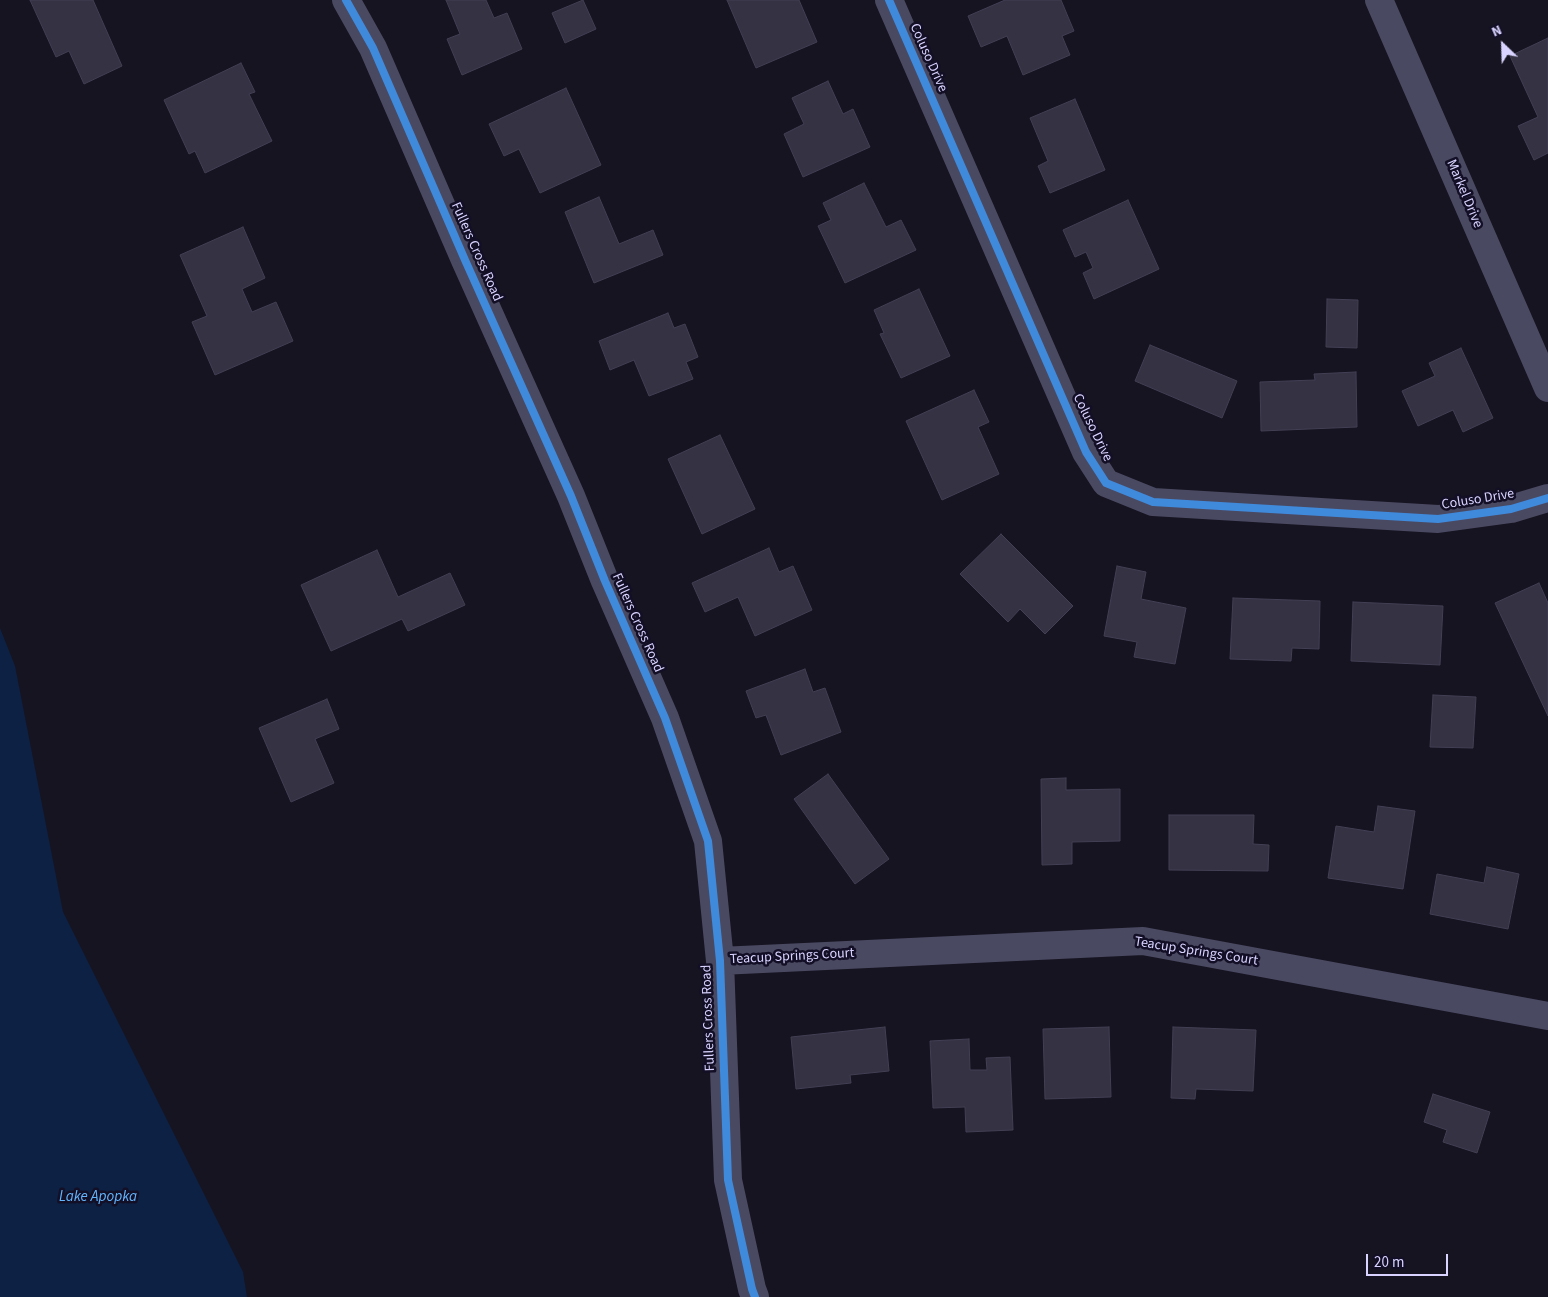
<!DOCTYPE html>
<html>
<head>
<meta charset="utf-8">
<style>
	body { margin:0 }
	#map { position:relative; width:1548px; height:1297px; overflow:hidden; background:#161421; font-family:"Source Sans 3",sans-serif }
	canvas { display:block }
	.north { position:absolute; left:1478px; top:20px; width:50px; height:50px; -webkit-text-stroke:4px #130f26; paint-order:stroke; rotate:336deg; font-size:14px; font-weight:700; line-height:20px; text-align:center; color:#d9d4ff }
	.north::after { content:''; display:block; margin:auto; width:18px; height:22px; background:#d9d4ff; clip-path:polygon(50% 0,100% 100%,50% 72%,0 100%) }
	.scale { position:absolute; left:1366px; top:1254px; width:82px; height:22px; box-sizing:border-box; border:2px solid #d9d4ff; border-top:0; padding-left:6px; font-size:15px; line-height:18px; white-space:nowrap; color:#d9d4ff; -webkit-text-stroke:4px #130f26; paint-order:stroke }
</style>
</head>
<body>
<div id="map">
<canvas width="1548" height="1297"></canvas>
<div class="north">N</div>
<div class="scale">20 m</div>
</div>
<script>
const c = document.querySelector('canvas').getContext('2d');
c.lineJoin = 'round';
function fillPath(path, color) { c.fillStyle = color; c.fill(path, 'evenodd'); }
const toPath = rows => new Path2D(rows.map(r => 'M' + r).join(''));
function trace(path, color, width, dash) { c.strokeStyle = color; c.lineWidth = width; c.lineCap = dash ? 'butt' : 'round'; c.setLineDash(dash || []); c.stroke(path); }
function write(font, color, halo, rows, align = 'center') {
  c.font = font + ' "Source Sans 3",sans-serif'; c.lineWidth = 5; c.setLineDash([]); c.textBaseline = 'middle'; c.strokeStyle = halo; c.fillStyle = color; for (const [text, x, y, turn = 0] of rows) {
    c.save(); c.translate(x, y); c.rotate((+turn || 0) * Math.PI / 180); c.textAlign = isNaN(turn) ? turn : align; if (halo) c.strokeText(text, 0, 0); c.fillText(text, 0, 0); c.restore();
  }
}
fillPath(toPath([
	[0,628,15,666,63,912,243,1272,247,1297,0,1297]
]), '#0d2144');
const building = toPath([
	[30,0,93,0,122,66,84,84,69,51,56,57,30,0],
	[446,0,486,0,494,18,507,13,522,49,462,75,447,39,460,34,446,0],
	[583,0,596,29,565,43,552,13,583,0],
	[727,0,799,0,817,42,756,68,727,0],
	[1005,0,1061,0,1074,31,1062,36,1070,55,1023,75,1007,36,981,47,968,16,1005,0],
	[1548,38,1548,153,1534,160,1518,126,1538,117,1510,56,1548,38],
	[241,63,255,92,249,94,272,141,205,173,195,151,189,154,164,100,241,63],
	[828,81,843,114,853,109,870,147,803,177,784,134,804,124,792,98,828,81],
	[566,88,601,165,540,193,519,149,504,156,489,124,566,88],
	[1075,99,1105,170,1050,193,1038,166,1048,161,1030,118,1075,99],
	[864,183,886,227,901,220,916,250,845,283,818,226,831,220,823,203,864,183],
	[599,197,619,244,653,230,663,255,594,283,565,212,599,197],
	[1128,200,1159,269,1094,299,1083,273,1093,268,1086,252,1075,257,1063,230,1128,200],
	[243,227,265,278,242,289,252,312,276,302,293,341,215,375,192,322,207,316,180,255,243,227],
	[919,289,950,356,901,378,880,334,884,333,874,310,919,289],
	[1327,299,1358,300,1357,348,1326,347,1327,299],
	[668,313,674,328,685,324,698,357,686,362,693,379,649,396,634,360,610,370,599,341,668,313],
	[1150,345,1237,381,1222,418,1135,381,1150,345],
	[1461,348,1493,418,1463,432,1453,410,1418,426,1402,391,1435,376,1429,363,1461,348],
	[1356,372,1357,427,1261,431,1260,382,1315,380,1314,374,1356,372],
	[974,390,989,422,978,427,999,474,942,500,906,421,974,390],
	[720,435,755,509,702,534,668,459,720,435],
	[1001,534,1073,606,1045,634,1020,609,1008,622,960,574,1001,534],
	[769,548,779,572,793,566,812,610,755,636,738,597,705,612,692,583,769,548],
	[377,550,398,597,450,573,465,605,408,631,402,619,331,651,301,585,377,550],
	[1117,566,1146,572,1141,599,1186,608,1175,664,1134,657,1137,642,1104,636,1117,566],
	[1539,583,1548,603,1548,716,1495,603,1539,583],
	[1233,598,1320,601,1319,649,1292,648,1291,661,1230,659,1233,598],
	[1353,602,1443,606,1440,665,1351,661,1353,602],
	[805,669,813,692,825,688,841,732,781,755,766,715,756,718,746,691,805,669],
	[1433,695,1476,697,1473,748,1430,747,1433,695],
	[327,699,339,729,315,739,334,783,291,802,259,728,327,699],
	[828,774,889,859,855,884,794,799,828,774],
	[1066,778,1066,790,1120,789,1120,841,1072,842,1072,864,1042,865,1041,779,1066,778],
	[1378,806,1415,811,1403,889,1328,878,1336,826,1374,832,1378,806],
	[1169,815,1254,815,1253,844,1269,845,1268,871,1169,870,1169,815],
	[1487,867,1519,874,1508,929,1430,914,1437,874,1484,883,1487,867],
	[885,1027,889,1071,850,1075,851,1083,796,1089,791,1037,885,1027],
	[1109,1027,1111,1097,1045,1099,1043,1029,1109,1027],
	[1173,1027,1256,1030,1253,1091,1196,1089,1195,1099,1171,1098,1173,1027],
	[969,1039,970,1070,987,1070,986,1058,1010,1057,1013,1130,966,1132,965,1107,933,1108,930,1041,969,1039],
	[1433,1094,1490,1112,1477,1153,1443,1142,1447,1130,1424,1122,1433,1094]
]);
fillPath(building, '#343243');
trace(building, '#433f54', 1);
trace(toPath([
	[346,0,373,48,465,260,571,496,605,581,665,718,708,841,720,961,728,1180,752,1289,755,1297],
	[889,0,1086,452,1106,483,1153,502,1438,519,1511,509,1548,498],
	[1379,0,1548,388],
	[720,961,1143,941,1548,1016]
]), '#4a4962', 28);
trace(toPath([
	[346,0,373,48,465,260,571,496,605,581,665,718,708,841,720,961,728,1180,752,1289,755,1297],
	[889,0,1086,452,1106,483,1153,502,1438,519,1511,509,1548,498]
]), '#408adc', 8);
write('14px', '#d9d4ff', '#130f26', [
	["Coluso Drive",928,58,66],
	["Markel Drive",1464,194,67],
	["Fullers Cross Road",476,252,66],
	["Coluso Drive",1092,428,64],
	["Coluso Drive",1478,500,-9],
	["Fullers Cross Road",637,623,66],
	["Teacup Springs Court",1196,952,9],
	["Teacup Springs Court",792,957,-3],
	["Fullers Cross Road",709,1018,-92]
]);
write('italic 15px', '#62b6ff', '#130f26', [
	["Lake Apopka",98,1198]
]);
</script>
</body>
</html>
